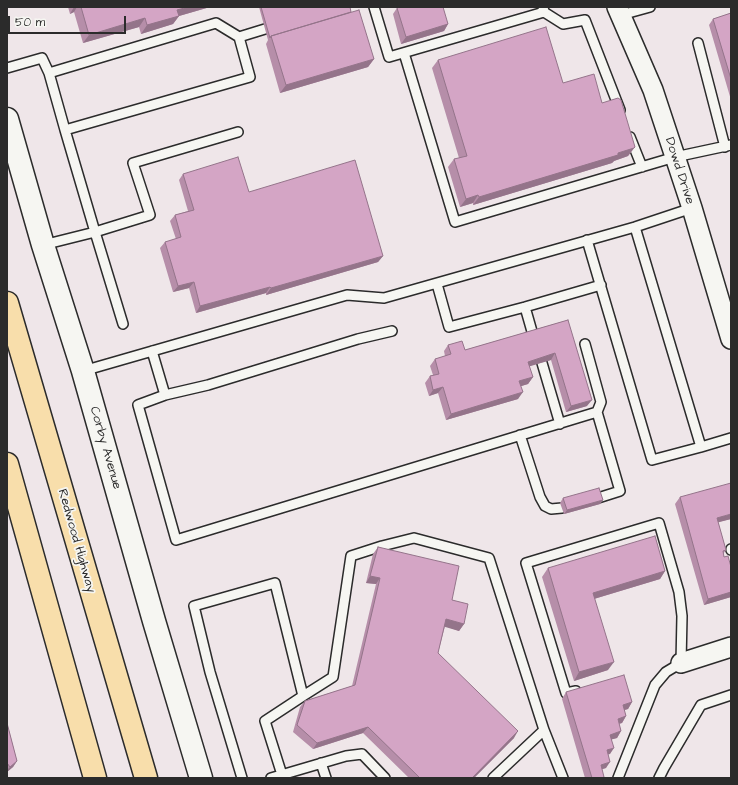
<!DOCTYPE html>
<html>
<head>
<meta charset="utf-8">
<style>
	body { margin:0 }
	#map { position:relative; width:738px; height:785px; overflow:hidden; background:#efe6e9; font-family:"Architects Daughter",sans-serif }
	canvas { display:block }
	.frame { position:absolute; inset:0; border:8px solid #2b2b2b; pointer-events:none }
	.scale { position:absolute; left:8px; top:16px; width:118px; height:18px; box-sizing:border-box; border:2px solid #2b2b2b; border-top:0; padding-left:5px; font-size:12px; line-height:14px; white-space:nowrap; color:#2b2b2b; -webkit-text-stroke:3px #f6f6f2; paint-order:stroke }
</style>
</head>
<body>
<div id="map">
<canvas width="738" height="785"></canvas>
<div class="frame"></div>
<div class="scale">50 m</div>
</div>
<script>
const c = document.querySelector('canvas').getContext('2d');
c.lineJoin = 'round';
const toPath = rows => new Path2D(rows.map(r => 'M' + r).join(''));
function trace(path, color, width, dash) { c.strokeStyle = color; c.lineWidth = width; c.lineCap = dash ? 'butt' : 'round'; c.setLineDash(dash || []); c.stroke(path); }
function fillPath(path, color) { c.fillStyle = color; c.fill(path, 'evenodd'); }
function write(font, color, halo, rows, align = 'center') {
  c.font = font + ' "Architects Daughter",sans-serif'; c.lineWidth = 3.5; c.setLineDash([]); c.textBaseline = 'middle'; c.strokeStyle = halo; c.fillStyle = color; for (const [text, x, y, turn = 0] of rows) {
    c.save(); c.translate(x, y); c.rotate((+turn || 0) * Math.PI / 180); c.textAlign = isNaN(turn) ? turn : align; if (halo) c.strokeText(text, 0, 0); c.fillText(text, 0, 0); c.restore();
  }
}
const service = toPath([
	[374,7,389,57,544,12,543,7],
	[544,12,563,24,585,20,620,110],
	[621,15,650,7],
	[239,37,265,29],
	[698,43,725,147],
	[404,53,455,222,675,157,731,145],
	[7,68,42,58,49,73,65,130,250,77,239,37,216,23,49,73],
	[630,137,642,167],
	[635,227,701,447,731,438],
	[587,240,652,460,701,447],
	[43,245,95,232,65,130],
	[437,284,449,327,525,307,601,285],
	[525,307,533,335],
	[123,324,95,232,150,215,133,163,238,132],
	[152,351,165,395,138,405,176,540,597,412,601,402,585,344],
	[542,363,560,424],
	[83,371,347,295,384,298,635,227,692,208],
	[165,395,208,385,358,339,392,331],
	[597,412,620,491,598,498],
	[520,435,540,497,545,506,551,509,562,508],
	[731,549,731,550],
	[576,691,566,693,526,563,659,523,679,592,682,616,681,663,666,672,655,685,618,778],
	[544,730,563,778],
	[321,763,326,778],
	[242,778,210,672,194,606,275,583,303,696,333,677,351,556,382,546,414,538,489,558,544,730,493,778],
	[271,778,346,756,362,754,385,778],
	[283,778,265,721,303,696],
	[659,778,664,768,701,705,731,695]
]);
const minor = toPath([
	[617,7,653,90,692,208,731,339],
	[681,663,731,647]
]);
const tertiary = toPath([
	[7,119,43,245,83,371,154,621,201,778]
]);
const motorway = toPath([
	[7,303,146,778],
	[7,464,95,778]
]);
trace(service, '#2b2b2b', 12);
trace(minor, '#2b2b2b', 22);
trace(tertiary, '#2b2b2b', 25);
trace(motorway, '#2b2b2b', 25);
trace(service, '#f6f6f2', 9);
trace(minor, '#f6f6f2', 19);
trace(tertiary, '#f6f6f2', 22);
trace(motorway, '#f8deab', 22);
fillPath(toPath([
	[68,7,210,7,179,16,173,24,141,34,139,27,83,43,74,12,70,14],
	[259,7,350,7,351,12,374,59,368,67,280,93,266,44,268,40],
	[397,8,448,24,444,31,401,44,393,14],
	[731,13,731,100,709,25,713,19],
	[438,60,563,83,602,103,635,147,628,156,614,161,612,163,473,205,473,203,460,207,448,167,454,159,459,158,432,68],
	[183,174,249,192,383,256,378,262,266,295,266,293,196,313,189,288,173,292,160,248,165,242,176,239,170,221,175,215,188,211,179,180],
	[568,320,587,406,566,412,551,360,529,366,533,377,528,384,521,386,518,399,446,420,438,393,429,396,425,383,430,376,433,375,430,366,435,359,445,356,444,351,448,345,465,350],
	[680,497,731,519,718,522,726,550,723,554,724,557,731,567,731,597,704,605,675,504],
	[563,498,603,500,600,504,564,514,560,503],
	[378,547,452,600,464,624,459,631,445,626,438,653,514,738,474,778,409,778,363,733,313,749,293,732,300,707,305,701,352,686,376,584,366,583,373,554],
	[548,568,665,571,660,579,594,599,608,670,574,681,542,577],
	[566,692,632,702,628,709,624,710,626,716,622,723,619,724,621,731,617,738,612,739,610,754,608,754,606,768,602,769,603,778,585,778,562,699],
	[7,723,17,761,13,767,7,772]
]), '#b68ea9');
fillPath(toPath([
	[74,7,77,7,74,12,70,14],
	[188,7,210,7,179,16,173,24,141,34,147,25,177,10],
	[145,18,139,27,83,43,89,35],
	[448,24,444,31,401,44,406,37],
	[374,59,368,67,280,93,286,85],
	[634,148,628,156,614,161,612,163,473,205,479,197],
	[478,195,473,203,460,207,466,199],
	[383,256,378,262,266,295,271,288],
	[194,282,189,288,173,292,178,286],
	[270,287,266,293,196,313,200,306],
	[555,353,551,360,524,368,528,362],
	[533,377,528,384,515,388,519,381],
	[443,387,438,393,429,396,433,390],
	[523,392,518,399,446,420,451,414],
	[592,400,587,406,566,412,571,406],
	[603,500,600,504,564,514,567,510],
	[731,514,731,519,712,524,717,518],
	[665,571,660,579,587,601,593,593],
	[370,576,380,578,376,584,366,583],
	[731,592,731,597,704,605,708,599],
	[446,619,464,624,459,631,442,626],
	[614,662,608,670,574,681,579,672],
	[632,702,628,709,618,712,623,705],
	[626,716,622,723,613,725,618,719],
	[368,727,363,733,313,749,317,743],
	[518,731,514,738,474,778,472,778],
	[621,731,617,738,606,741,610,735],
	[614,748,610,754,602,756,607,750],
	[17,761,13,767,7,772,7,770,10,767],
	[610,762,606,768,596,771,601,765]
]), '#94748a');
const building = toPath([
	[81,7,188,7,177,10,179,16,147,25,145,18,89,35,81,7],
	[261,7,350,7,351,12,271,36,270,38,261,7],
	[400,7,443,7,448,24,406,37,397,8,400,7],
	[359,10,374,59,286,85,271,36,359,10],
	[731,13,731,79,713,19,731,13],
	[546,27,563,83,594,74,602,103,618,98,621,100,635,147,634,148,618,153,618,155,479,197,478,195,466,199,454,159,467,156,438,60,546,27],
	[238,157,249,192,355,160,383,256,271,288,270,287,200,306,194,282,178,286,165,242,181,237,175,215,194,210,183,174,238,157],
	[568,320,592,400,571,406,555,353,528,362,533,377,519,381,523,392,451,414,443,387,433,390,430,376,439,374,435,359,451,354,448,345,462,341,465,350,568,320],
	[731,483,731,514,717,518,726,550,723,551,724,557,728,556,731,567,731,592,708,599,680,497,731,483],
	[599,488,603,500,567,510,563,498,599,488],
	[655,536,665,571,593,593,614,662,579,672,548,568,655,536],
	[378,547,459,566,452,600,468,604,464,624,446,619,438,653,518,731,472,778,420,778,368,727,317,743,297,725,305,701,355,685,380,578,370,576,378,547],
	[624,675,632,702,623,705,626,716,618,719,621,731,610,735,614,748,607,750,610,762,601,765,604,777,601,778,592,778,566,692,624,675],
	[7,723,17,761,10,767,7,763,7,723]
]);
fillPath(building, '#d4a5c5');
trace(building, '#94748a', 1);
write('13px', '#2b2b2b', '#f6f6f2', [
	["Dowd Drive",679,171,72],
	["Corby Avenue",105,448,74],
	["Redwood Highway",76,541,74]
]);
</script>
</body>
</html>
